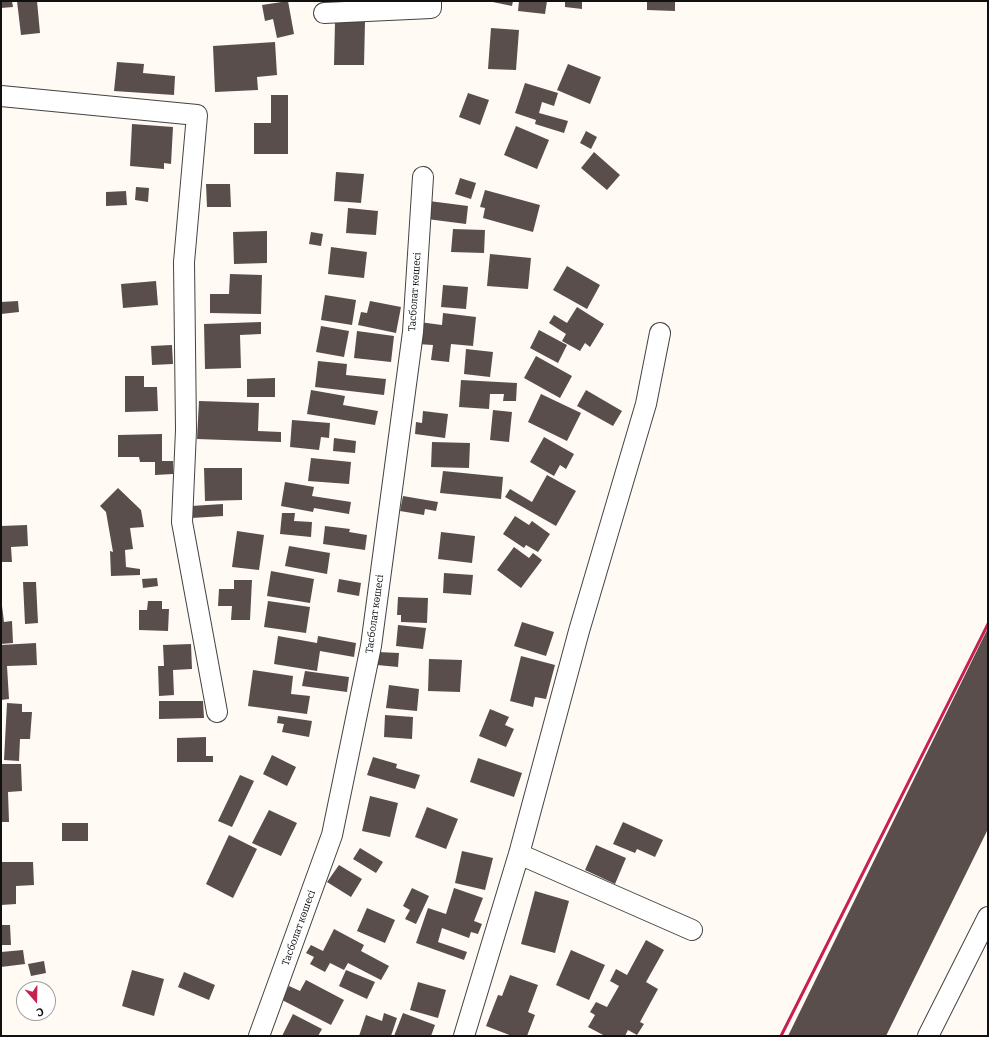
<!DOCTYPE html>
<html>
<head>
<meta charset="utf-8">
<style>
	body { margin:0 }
	#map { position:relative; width:989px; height:1037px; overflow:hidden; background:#fffaf3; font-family:Bitter,serif }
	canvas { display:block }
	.frame { position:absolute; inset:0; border:2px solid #101010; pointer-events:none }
	.north { position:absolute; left:16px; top:981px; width:40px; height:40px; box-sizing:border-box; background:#fff; border:1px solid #9f9f9f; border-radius:50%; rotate:160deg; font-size:11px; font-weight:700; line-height:16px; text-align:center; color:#101010 }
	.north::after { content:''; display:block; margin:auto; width:14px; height:18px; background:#c72150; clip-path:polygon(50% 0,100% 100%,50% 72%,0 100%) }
</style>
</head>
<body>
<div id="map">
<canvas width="989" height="1037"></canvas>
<div class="frame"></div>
<div class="north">С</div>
</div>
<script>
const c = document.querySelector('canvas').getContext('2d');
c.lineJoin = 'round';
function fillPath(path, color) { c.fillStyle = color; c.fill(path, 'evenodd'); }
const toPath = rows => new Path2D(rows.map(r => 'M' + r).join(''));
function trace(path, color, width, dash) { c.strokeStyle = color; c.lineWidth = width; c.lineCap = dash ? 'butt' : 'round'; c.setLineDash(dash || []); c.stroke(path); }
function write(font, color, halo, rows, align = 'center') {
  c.font = font + ' Bitter,serif'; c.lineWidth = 4; c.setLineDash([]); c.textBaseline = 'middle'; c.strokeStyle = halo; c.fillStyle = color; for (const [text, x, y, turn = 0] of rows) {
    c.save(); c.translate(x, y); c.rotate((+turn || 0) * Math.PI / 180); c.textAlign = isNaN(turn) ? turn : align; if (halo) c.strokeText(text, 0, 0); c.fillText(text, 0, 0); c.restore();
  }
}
fillPath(toPath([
	[1,1,12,1,13,7,1,8],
	[17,1,37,1,40,33,21,35],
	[288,1,294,34,277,38,273,19,265,21,262,5],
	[488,1,513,1,512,6],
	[519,1,547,1,545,14,518,11],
	[565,1,582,1,582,9,565,7],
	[647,1,675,1,675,11,647,10],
	[335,22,365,22,364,65,334,65],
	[491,28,519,30,516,70,488,69],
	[275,42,277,75,257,77,258,90,215,92,213,46],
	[117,62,144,64,143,73,175,76,174,95,114,91],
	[568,64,601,77,590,104,557,90],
	[525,83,558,93,554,106,542,102,539,113,568,121,564,133,535,124,536,120,515,113],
	[468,93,489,100,480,125,459,117],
	[271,95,288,95,288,154,254,154,254,123,271,123],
	[132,124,173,127,171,164,164,163,164,169,130,166],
	[516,126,549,140,537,169,504,155],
	[586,131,597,137,591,149,580,143],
	[594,152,620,175,607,190,581,168],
	[336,172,364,174,361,203,334,201],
	[460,178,476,183,471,199,455,194],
	[206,184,230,184,231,207,207,207],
	[136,187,149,188,148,202,135,200],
	[485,190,540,205,533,232,483,218,485,208,480,207],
	[126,191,127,205,106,206,106,192],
	[429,201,468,206,466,224,427,219],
	[348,208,378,211,376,235,346,233],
	[453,229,485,230,484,253,451,252],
	[267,231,267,263,234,264,233,232],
	[311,232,323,234,321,246,309,244],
	[331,247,367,252,364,278,328,274],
	[490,254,531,258,528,289,487,286],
	[567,266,600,285,587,309,553,290],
	[230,274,262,275,261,314,210,313,210,294,229,294],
	[156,281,158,305,123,308,121,284],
	[443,285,468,287,466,309,441,307],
	[325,295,356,300,352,325,321,320],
	[18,301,19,312,1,314,1,302],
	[370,301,401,307,396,333,358,325,361,312,367,313],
	[577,307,604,324,590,347,585,343,580,351,562,341,566,334,549,323,554,315,567,323],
	[443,313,476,317,473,346,451,344,449,362,431,360,433,345,417,344,419,322,442,325],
	[261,322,261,334,240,335,241,368,205,369,204,324],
	[321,326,349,331,344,357,316,352],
	[539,330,567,345,558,363,530,348],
	[357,331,394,336,391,362,354,358],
	[172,345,173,364,152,365,151,346],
	[466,349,493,352,490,377,464,374],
	[536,356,572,376,560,398,524,378],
	[318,361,347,364,346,375,386,379,384,395,315,387],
	[125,376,144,376,144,387,157,387,158,411,125,412],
	[275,378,275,397,247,397,247,379],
	[461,380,517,383,516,401,503,401,504,394,490,394,489,409,459,407],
	[311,390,345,396,343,405,378,411,375,425,307,414],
	[586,390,622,411,613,426,577,406],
	[541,394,581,413,567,441,528,422],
	[199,401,259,403,258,431,281,432,281,442,197,439],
	[493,410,512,412,509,442,490,440],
	[423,411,448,414,445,438,415,434,416,422,422,423],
	[292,420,330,423,329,438,321,437,319,450,290,447],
	[162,434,162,461,173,461,173,474,155,475,155,462,140,462,139,457,118,457,118,435],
	[544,437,574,454,566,469,560,465,554,476,530,462],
	[334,438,356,441,355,453,333,451],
	[432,442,470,443,469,468,431,467],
	[311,458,351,462,349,484,308,481],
	[204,468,242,468,242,500,205,501],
	[443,471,503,477,501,499,440,493],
	[547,475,576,491,556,526,505,497,510,489,532,502],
	[285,482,314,487,312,496,351,502,349,514,314,508,313,512,281,506],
	[118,488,141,510,144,527,130,528,133,549,125,550,126,567,140,569,140,575,111,576,110,551,113,552,106,512,100,506],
	[403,496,438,502,436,511,425,509,424,515,400,511],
	[223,504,223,516,192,518,191,506],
	[282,513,295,513,294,521,312,522,311,537,280,534],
	[515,516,529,525,532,521,550,534,538,552,526,545,524,548,503,534],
	[27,525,28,546,11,547,12,562,1,562,1,526],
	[325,526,350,529,349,532,367,535,365,550,323,544],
	[237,531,264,535,259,570,232,567],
	[441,532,475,536,472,563,438,559],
	[289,546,330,553,327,574,285,566],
	[514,547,529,558,533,553,542,560,521,588,497,570],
	[271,571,314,579,310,603,267,596],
	[444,573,473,575,471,595,443,593],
	[157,578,158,586,143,588,142,579],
	[339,579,361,583,359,596,337,592],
	[234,580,252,580,250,620,231,620,232,606,218,606,219,589,234,589],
	[23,582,36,582,38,623,25,624],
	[398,597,428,598,427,623,401,622,401,615,397,615],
	[1,598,4,622,12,621,13,643,1,644],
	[148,601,162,601,162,609,169,609,168,631,139,630,139,610,147,610],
	[268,601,310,607,306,633,264,627],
	[522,622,554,632,546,656,514,646],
	[398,625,426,628,423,649,396,646],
	[988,628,988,829,886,1036,788,1036],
	[278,636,317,643,318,636,356,643,354,657,320,651,317,671,274,664],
	[36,643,37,665,7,666,9,699,1,700,1,645],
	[191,644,192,669,173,670,174,695,159,696,158,666,164,666,163,645],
	[378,652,399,653,398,667,377,665],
	[521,656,555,665,546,699,535,697,533,707,510,701],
	[429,659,462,660,460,692,428,691],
	[253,670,293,676,291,694,310,696,307,714,248,706],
	[305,671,349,677,347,692,302,686],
	[389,685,419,689,417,711,386,708],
	[159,701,203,701,204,718,159,719],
	[7,703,22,704,22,712,32,712,30,739,20,739,19,761,4,760],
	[490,709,509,717,505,725,514,729,506,747,479,736],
	[385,715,413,717,412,739,384,737],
	[278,716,312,721,309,737,282,732,284,724,277,723],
	[206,737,206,756,213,756,213,762,177,762,177,738],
	[272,755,296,767,287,786,263,774],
	[373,757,397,764,396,768,420,775,415,789,367,775],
	[478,758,522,773,514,797,470,782],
	[1,764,21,764,22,791,8,792,9,822,1,822],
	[240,775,254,781,232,827,218,821],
	[370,796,398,803,390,837,362,831],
	[427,807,458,819,446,849,415,837],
	[269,810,297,823,281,856,252,843],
	[623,822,663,840,655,857,637,849,635,853,613,844],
	[62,823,88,823,88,841,62,841],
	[229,835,257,849,233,898,206,884],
	[596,845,626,858,615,884,585,870],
	[360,848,383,862,376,873,353,859],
	[462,851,493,858,485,890,455,883],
	[1,862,33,862,34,885,16,886,16,904,1,905],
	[339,865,362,879,351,897,327,882],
	[412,888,429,896,416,924,405,919,410,910,403,906],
	[454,888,483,898,474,921,482,924,478,934,471,932,469,938,442,928,438,942,467,952,464,960,416,943,428,908,446,914],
	[535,891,569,901,555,953,521,944],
	[367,908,395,920,385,943,357,931],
	[1,925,10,925,11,945,1,945],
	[334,929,364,945,361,951,389,966,381,980,348,963,344,970,330,963,325,972,310,964,314,957,306,953,311,945,323,951],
	[646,940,664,950,646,982,658,989,640,1022,644,1024,637,1035,628,1030,625,1036,605,1036,588,1027,595,1015,590,1012,596,1002,607,1007,619,986,610,981,616,969,627,975],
	[23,950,25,964,1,967,1,952],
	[571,950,605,965,589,1000,556,985],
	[44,961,46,973,31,976,28,964],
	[132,970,164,979,154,1016,122,1006],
	[346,970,375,982,367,999,339,986],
	[184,972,215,985,209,1000,178,987],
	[510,975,538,985,528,1012,535,1015,527,1036,512,1036,486,1026,498,995,502,996],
	[306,980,344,1000,331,1025,282,1000,289,986,300,991],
	[418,982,446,990,438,1018,410,1010],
	[384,1013,397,1018,391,1036,359,1036,366,1015,382,1021],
	[403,1013,435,1025,431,1036,394,1036],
	[293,1014,322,1029,318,1036,282,1036]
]), '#594e4c');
const minor = toPath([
	[324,13,431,8,431,1],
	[1,96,197,115,184,262,186,430,182,522,217,712],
	[519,854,692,930],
	[259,1036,332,835,371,646,413,332,423,177],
	[464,1036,519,854,579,631,646,404,660,333],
	[928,1036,988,917]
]);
trace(minor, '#434343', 22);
trace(minor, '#fff', 20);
trace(toPath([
	[781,1036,988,624]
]), '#c72150', 3);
write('10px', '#101010', '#fff', [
	["Тасболат көшесі",415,292,-86],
	["Тасболат көшесі",375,614,-82],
	["Тасболат көшесі",299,928,-70]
]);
</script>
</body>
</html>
